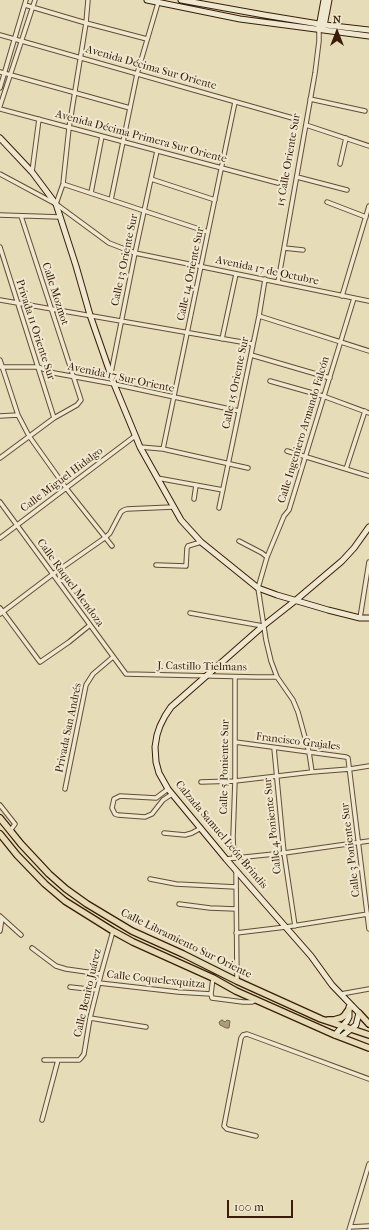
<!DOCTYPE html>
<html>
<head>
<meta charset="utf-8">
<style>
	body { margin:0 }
	#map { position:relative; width:369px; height:1230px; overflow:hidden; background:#e6dcb7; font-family:"IM FELL French Canon",serif }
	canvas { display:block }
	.north { position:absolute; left:317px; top:12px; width:40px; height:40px; -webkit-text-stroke:3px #efe8d0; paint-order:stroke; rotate:0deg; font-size:11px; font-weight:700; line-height:16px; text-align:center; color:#3a1c08 }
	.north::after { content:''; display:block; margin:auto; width:14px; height:18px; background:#3a1c08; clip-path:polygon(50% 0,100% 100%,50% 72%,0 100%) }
	.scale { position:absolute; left:227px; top:1200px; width:66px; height:18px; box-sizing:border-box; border:2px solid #3a1c08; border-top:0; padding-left:5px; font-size:12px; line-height:14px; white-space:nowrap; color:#3a1c08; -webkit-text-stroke:3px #efe8d0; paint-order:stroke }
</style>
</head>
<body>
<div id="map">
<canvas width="369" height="1230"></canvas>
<div class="north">N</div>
<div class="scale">100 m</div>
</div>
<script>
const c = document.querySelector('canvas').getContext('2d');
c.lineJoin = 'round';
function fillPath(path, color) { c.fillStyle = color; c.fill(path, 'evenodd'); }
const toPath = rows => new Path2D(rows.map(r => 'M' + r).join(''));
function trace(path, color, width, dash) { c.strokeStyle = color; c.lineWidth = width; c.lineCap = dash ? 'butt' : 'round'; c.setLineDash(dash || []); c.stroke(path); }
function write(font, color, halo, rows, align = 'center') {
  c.font = font + ' "IM FELL French Canon",serif'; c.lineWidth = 4; c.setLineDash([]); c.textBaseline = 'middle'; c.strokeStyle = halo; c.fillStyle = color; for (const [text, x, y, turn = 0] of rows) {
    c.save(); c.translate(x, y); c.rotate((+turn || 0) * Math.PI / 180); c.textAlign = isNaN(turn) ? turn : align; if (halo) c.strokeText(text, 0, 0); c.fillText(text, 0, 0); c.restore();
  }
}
const water = toPath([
	[222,1020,225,1022,227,1020,230,1021,229,1028,226,1028,220,1025,219,1022,222,1020]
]);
fillPath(water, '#ac9b7c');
trace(water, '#7e684e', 1);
const street = toPath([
	[25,5,86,23,147,39],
	[0,35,296,119],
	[0,72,130,108],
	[0,88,26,0],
	[310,99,365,111],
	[0,106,35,0],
	[0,109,278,183],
	[306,125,369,146],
	[340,164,346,138],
	[32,172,39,119],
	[0,174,56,204,109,243,135,253,369,301],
	[297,177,347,190],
	[151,179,215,200],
	[63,184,208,232],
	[91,193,102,136],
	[111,200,137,74,158,3],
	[327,202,366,217],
	[56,204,63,184,69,128,86,23,88,0],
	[0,215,60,217],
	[0,247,54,418],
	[284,248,303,250],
	[278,282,315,73,319,41,319,29],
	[342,296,369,206],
	[0,300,253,344],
	[259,316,369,351],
	[222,339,236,274],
	[251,355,330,378],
	[0,360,18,415,29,436,66,488,112,546],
	[0,367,38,367,54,373,114,384,239,411],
	[111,373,135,253,157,151],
	[270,381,323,396,369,413],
	[0,416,18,415],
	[140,447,163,449,248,468],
	[163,449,235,102],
	[287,451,369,476],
	[0,458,54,418,77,405,81,400,21,216],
	[346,469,365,411],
	[157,478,223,490],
	[194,499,196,485],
	[0,502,126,674,256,677,277,677],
	[219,508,259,316,265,279],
	[0,538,135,436],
	[239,541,262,553,267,557],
	[156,565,186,566,187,548,188,546,201,542],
	[0,608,40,662,69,642,90,625],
	[190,613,263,626],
	[0,614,53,574,106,537,110,533,121,512,124,510,127,509,173,507],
	[360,618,369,562],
	[235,742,346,757,348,758,369,929],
	[274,748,284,853,295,926],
	[312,772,309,752,298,712,293,700,277,677,271,661,266,640,258,588,267,557,284,516,289,510,354,298],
	[201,782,235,781,312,772,350,769,369,766],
	[65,789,86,685,93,674,113,657],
	[168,789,156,798,120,796,114,799,112,808,115,814,118,815,145,817,152,814,163,800,172,794],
	[0,805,15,824,10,831],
	[164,833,185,835,192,833,201,828],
	[234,858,233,837,235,781,235,677],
	[226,859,284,853,369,841],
	[236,870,237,981],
	[150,879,176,884,236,887],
	[179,904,210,908,236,909],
	[0,916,21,935],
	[0,931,2,918],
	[236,933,286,927,368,914],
	[32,948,56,966,66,969,101,974],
	[213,978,211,994,212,998,243,1002,252,1002,256,1000],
	[99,983,178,992,211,994],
	[70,987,97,990],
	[341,994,369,989],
	[90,1018,146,1027],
	[44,1060,79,1060,81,1058,84,1054,90,1018,101,974,113,931],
	[42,1120,58,1060],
	[256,1136,227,1129,224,1126,241,1038,243,1035,247,1034,369,1079],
	[350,1227,369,1226],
	[349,1230,369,1164]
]);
const secondary = toPath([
	[147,0,240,19,369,36],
	[181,0,264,15,325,25,369,30],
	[324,26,329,0],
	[319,27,324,0],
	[0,138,32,172,56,204,76,266,90,315,114,384,140,447,181,520,201,542,258,588,277,595,328,610,360,618,369,618],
	[335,1035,347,1021,349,1017,349,1007],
	[341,1037,356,1025,359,1013,332,985,311,956,226,859,168,789,159,773,156,762,155,747,157,735,160,726,165,716,171,707,263,626,296,600,342,561,354,548,369,527]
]);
const primary = toPath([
	[0,818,21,844,49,874,66,889,87,904,132,931,183,954,237,981,321,1019,369,1035],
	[0,834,17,855,45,884,65,901,113,931,133,942,213,978,236,991,335,1035,369,1048],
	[359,1013,369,1024],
	[328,1020,334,1020,341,1018,344,1016,349,1009]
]);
trace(street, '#654c34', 5.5);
trace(secondary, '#3a1c08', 7);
trace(primary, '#3a1c08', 8);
trace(street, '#efe8d0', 3.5);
trace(secondary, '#efe8d0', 5);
trace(primary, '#e6dcb7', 5.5);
write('11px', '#3a1c08', '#efe8d0', [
	["Avenida Décima Sur Oriente",151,68,16],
	["Avenida Décima Primera Sur Oriente",141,137,15],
	["15 Calle Oriente Sur",289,160,-80],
	["Calle 13 Oriente Sur",125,260,-78],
	["Avenida 17 de Octubre",267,271,12],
	["Calle 14 Oriente Sur",191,274,-78],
	["Calle Mozmot",55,294,72],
	["Privada 11 Oriente Sur",35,330,72],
	["Avenida 17 Sur Oriente",121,378,12],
	["Calle 15 Oriente Sur",236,383,-78],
	["Calle Ingeniero Armando Falcón",304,430,-73],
	["Calle Miguel Hidalgo",62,480,-37],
	["Calle Raquel Mendoza",70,583,54],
	["J. Castillo Tielmans",202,667,1],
	["Privada San Andrés",69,728,-78],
	["Francisco Grajales",298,742,7],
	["Calle 5 Poniente Sur",225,767,-89],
	["Calle 4 Poniente Sur",273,826,-96],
	["Calzada Samuel León Brindis",221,835,50],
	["Calle 3 Poniente Sur",351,850,-97],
	["Calle Libramiento Sur Oriente",186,944,26],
	["Calle Coquelexquitza",156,980,6],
	["Calle Benito Juárez",88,993,-77]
]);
</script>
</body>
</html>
